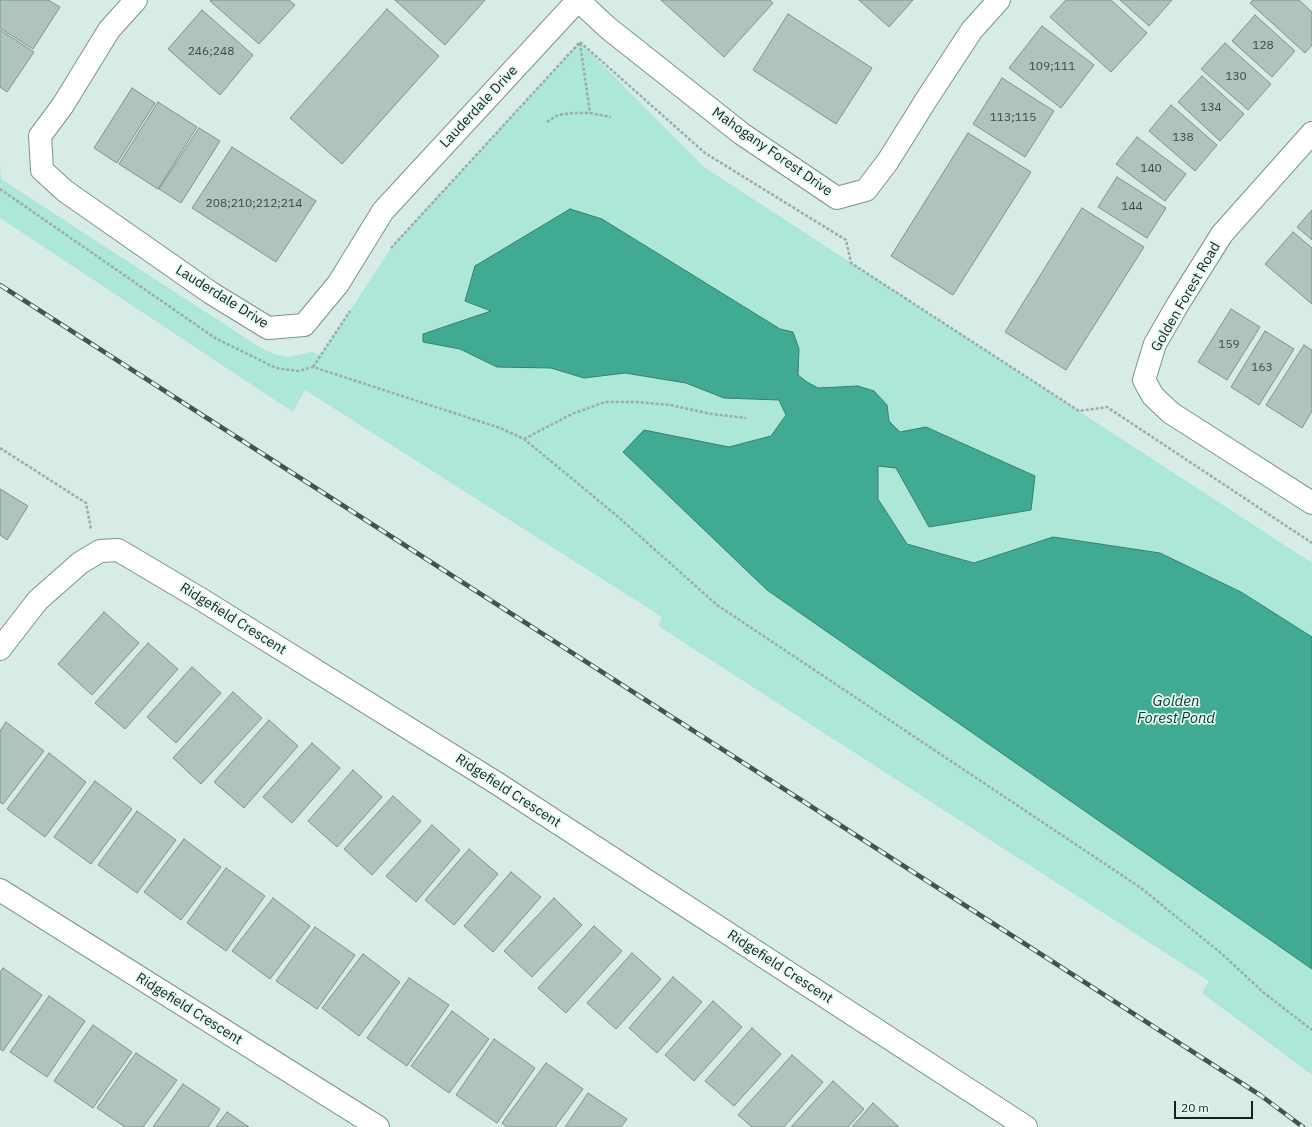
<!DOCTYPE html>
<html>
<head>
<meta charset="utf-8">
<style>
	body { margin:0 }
	#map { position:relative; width:1312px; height:1127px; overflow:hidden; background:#d7ece6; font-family:"IBM Plex Sans",sans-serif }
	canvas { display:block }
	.scale { position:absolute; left:1174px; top:1101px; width:79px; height:18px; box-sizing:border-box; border:2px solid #18201e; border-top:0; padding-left:5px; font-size:12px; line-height:14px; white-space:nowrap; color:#18201e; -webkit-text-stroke:3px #e4faf3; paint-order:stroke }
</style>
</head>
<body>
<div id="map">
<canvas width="1312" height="1127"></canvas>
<div class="scale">20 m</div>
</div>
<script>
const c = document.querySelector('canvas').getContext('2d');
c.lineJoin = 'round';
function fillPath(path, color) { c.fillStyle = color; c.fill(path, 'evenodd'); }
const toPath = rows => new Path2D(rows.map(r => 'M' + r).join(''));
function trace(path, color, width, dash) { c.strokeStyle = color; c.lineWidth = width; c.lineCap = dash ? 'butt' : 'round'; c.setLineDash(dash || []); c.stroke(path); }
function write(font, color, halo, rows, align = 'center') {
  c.font = font + ' "IBM Plex Sans",sans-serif'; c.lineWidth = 3.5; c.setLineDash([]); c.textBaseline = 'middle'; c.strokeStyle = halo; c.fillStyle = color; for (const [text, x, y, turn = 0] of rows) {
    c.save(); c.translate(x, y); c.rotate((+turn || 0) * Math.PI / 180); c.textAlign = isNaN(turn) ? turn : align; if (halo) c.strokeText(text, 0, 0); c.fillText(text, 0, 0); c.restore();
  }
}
fillPath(toPath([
	[580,42,704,167,1312,563,1312,1075,1202,993,1209,981,658,626,662,617,305,390,293,412,0,218,0,165,1,179,261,348,274,354,289,357,312,352,321,355,393,245]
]), '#ade7d7');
const water = toPath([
	[570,209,602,219,780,329,793,332,799,349,798,375,807,382,818,388,858,386,874,391,887,405,889,421,900,432,926,427,1035,476,1031,510,929,527,896,468,878,466,878,499,907,544,974,563,1053,537,1160,553,1241,592,1312,637,1312,969,767,590,623,452,644,430,729,447,771,436,786,415,779,400,724,398,686,383,625,373,584,378,551,368,497,367,460,349,423,342,423,334,491,311,465,301,475,266,570,209]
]);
fillPath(water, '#41aa93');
trace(water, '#358170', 1);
const building = toPath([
	[0,0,48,0,60,7,33,49,0,28,0,0],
	[211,0,289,0,295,5,259,44,210,1,211,0],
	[395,0,485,0,445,45,395,0],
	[661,0,770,0,773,3,724,57,661,0],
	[859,0,913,0,889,27,859,0],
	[1066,0,1111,0,1147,33,1111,72,1050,17,1066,0],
	[1120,0,1172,0,1149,26,1120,0],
	[1253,0,1299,0,1312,12,1312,45,1305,53,1250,3,1253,0],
	[387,9,439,56,342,164,290,118,387,9],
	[202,10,253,55,220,95,168,49,202,10],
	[788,14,872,68,836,124,753,70,788,14],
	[1255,15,1295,51,1272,77,1232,41,1255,15],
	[1042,26,1094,65,1061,108,1009,68,1042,26],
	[0,30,34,52,7,92,0,87,0,30],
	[1225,43,1271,84,1248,110,1201,69,1225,43],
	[1202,76,1244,114,1220,141,1178,102,1202,76],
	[1002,78,1054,111,1025,157,973,124,1002,78],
	[132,88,155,103,117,163,94,148,132,88],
	[158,102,197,127,158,189,119,164,158,102],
	[1171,105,1217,145,1195,171,1149,131,1171,105],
	[199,128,220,141,181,203,159,189,199,128],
	[968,133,1031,172,953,295,891,256,968,133],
	[1137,137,1186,174,1165,201,1116,164,1137,137],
	[232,147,316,201,276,262,192,208,232,147],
	[1117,177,1166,208,1147,238,1098,207,1117,177],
	[1082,208,1144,247,1066,370,1005,332,1082,208],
	[1312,210,1312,240,1297,227,1312,210],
	[1293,232,1312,248,1312,304,1265,264,1293,232],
	[1231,309,1260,327,1227,380,1198,362,1231,309],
	[1265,331,1294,349,1259,405,1231,387,1265,331],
	[1304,345,1312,350,1312,411,1302,428,1266,405,1304,345],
	[0,489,28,506,7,540,0,535,0,489],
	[104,612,139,643,92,695,58,664,104,612],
	[148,643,178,669,125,729,95,703,148,643],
	[192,667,221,693,176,743,147,717,192,667],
	[233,692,262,718,201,784,173,758,233,692],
	[269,720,298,746,244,808,214,782,269,720],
	[6,722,44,751,3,804,0,802,0,731,6,722],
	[312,743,340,768,292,823,263,797,312,743],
	[49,753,86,782,45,837,7,809,49,753],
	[353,770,382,797,337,847,308,821,353,770],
	[95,781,132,809,91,864,54,837,95,781],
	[393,796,421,821,372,875,344,849,393,796],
	[137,811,176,840,137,893,98,865,137,811],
	[432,825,460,850,416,902,386,876,432,825],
	[184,839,221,867,181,920,144,892,184,839],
	[469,849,498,874,454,925,425,900,469,849],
	[226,868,265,896,226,951,187,923,226,868],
	[511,872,541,897,493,952,464,926,511,872],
	[273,898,310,926,270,979,232,951,273,898],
	[554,898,582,925,532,977,504,951,554,898],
	[594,926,622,951,566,1013,538,988,594,926],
	[315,927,355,955,317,1009,276,981,315,927],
	[632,953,661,979,616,1029,587,1003,632,953],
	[363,954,400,982,359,1036,322,1008,363,954],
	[3,968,42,995,3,1051,0,1049,0,972,3,968],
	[673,977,702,1002,657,1053,629,1028,673,977],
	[409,978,449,1005,407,1066,367,1038,409,978],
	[49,996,85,1021,47,1077,10,1052,49,996],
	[713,1001,742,1027,694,1081,665,1055,713,1001],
	[452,1011,489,1039,449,1093,411,1066,452,1011],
	[93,1025,132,1052,93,1108,54,1081,93,1025],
	[752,1028,781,1054,734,1106,705,1081,752,1028],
	[494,1039,535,1068,497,1123,456,1095,494,1039],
	[136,1053,177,1080,143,1127,125,1127,97,1108,136,1053],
	[792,1055,823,1082,784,1127,752,1127,738,1115,792,1055],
	[546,1063,583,1089,555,1127,507,1127,502,1123,546,1063],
	[833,1081,864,1109,848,1127,791,1127,833,1081],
	[183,1084,220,1109,208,1127,153,1127,183,1084],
	[588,1093,627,1119,621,1127,565,1127,588,1093],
	[873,1103,899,1127,852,1127,873,1103],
	[227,1112,249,1127,216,1127,227,1112]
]);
fillPath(building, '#afc4be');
trace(building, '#7f938d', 1);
const minor = toPath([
	[136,0,109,30,63,105,40,136,42,170,65,191,211,293,268,328,304,325,338,284,383,211,578,0],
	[578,0,608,28,742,134,837,198,866,190,888,161,928,97,972,30,999,0],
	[1312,133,1222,234,1178,304,1155,344,1144,380,1153,396,1171,413,1312,503],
	[0,649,38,600,80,563,100,551,118,550,199,598,498,784,1026,1127],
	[0,890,378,1127]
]);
trace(minor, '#7e918c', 24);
trace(toPath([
	[580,42,705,153,846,240,851,263,1079,411,1107,407,1312,543],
	[580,43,590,113],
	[547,122,558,115,573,113,590,113,611,117],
	[0,189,215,338,276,368,298,371,313,367,500,428,524,439,616,515,717,605,1141,888,1222,954,1264,993,1312,1030],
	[391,248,580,42],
	[313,367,350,311],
	[524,439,572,414,605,402,637,402,670,405,712,414,746,418],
	[0,448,86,503,91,529]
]), '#9baba7', 2.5, [3, 2]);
trace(minor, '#fff', 22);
const rail = toPath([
	[0,285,1260,1095,1303,1127]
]);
trace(rail, '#485350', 4.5);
trace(rail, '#e4faf3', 3, [9]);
write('12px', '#3e4946', null, [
	["128",1263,46],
	["246;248",211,52],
	["109;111",1052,67],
	["130",1236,77],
	["134",1211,108],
	["113;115",1013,118],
	["138",1183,138],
	["140",1151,169],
	["208;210;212;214",254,204],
	["144",1132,207],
	["159",1229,345],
	["163",1262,368]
]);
write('14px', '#18201e', '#e4faf3', [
	["Lauderdale Drive",479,107,-47],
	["Mahogany Forest Drive",772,152,35],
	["Lauderdale Drive",222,297,32],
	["Golden Forest Road",1186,297,-60],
	["Ridgefield Crescent",233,619,32],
	["Ridgefield Crescent",508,791,33],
	["Ridgefield Crescent",780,967,33],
	["Ridgefield Crescent",189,1009,32]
]);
write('italic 15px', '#083930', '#e4faf3', [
	["Golden",1176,702],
	["Forest Pond",1176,719]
]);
</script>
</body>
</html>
